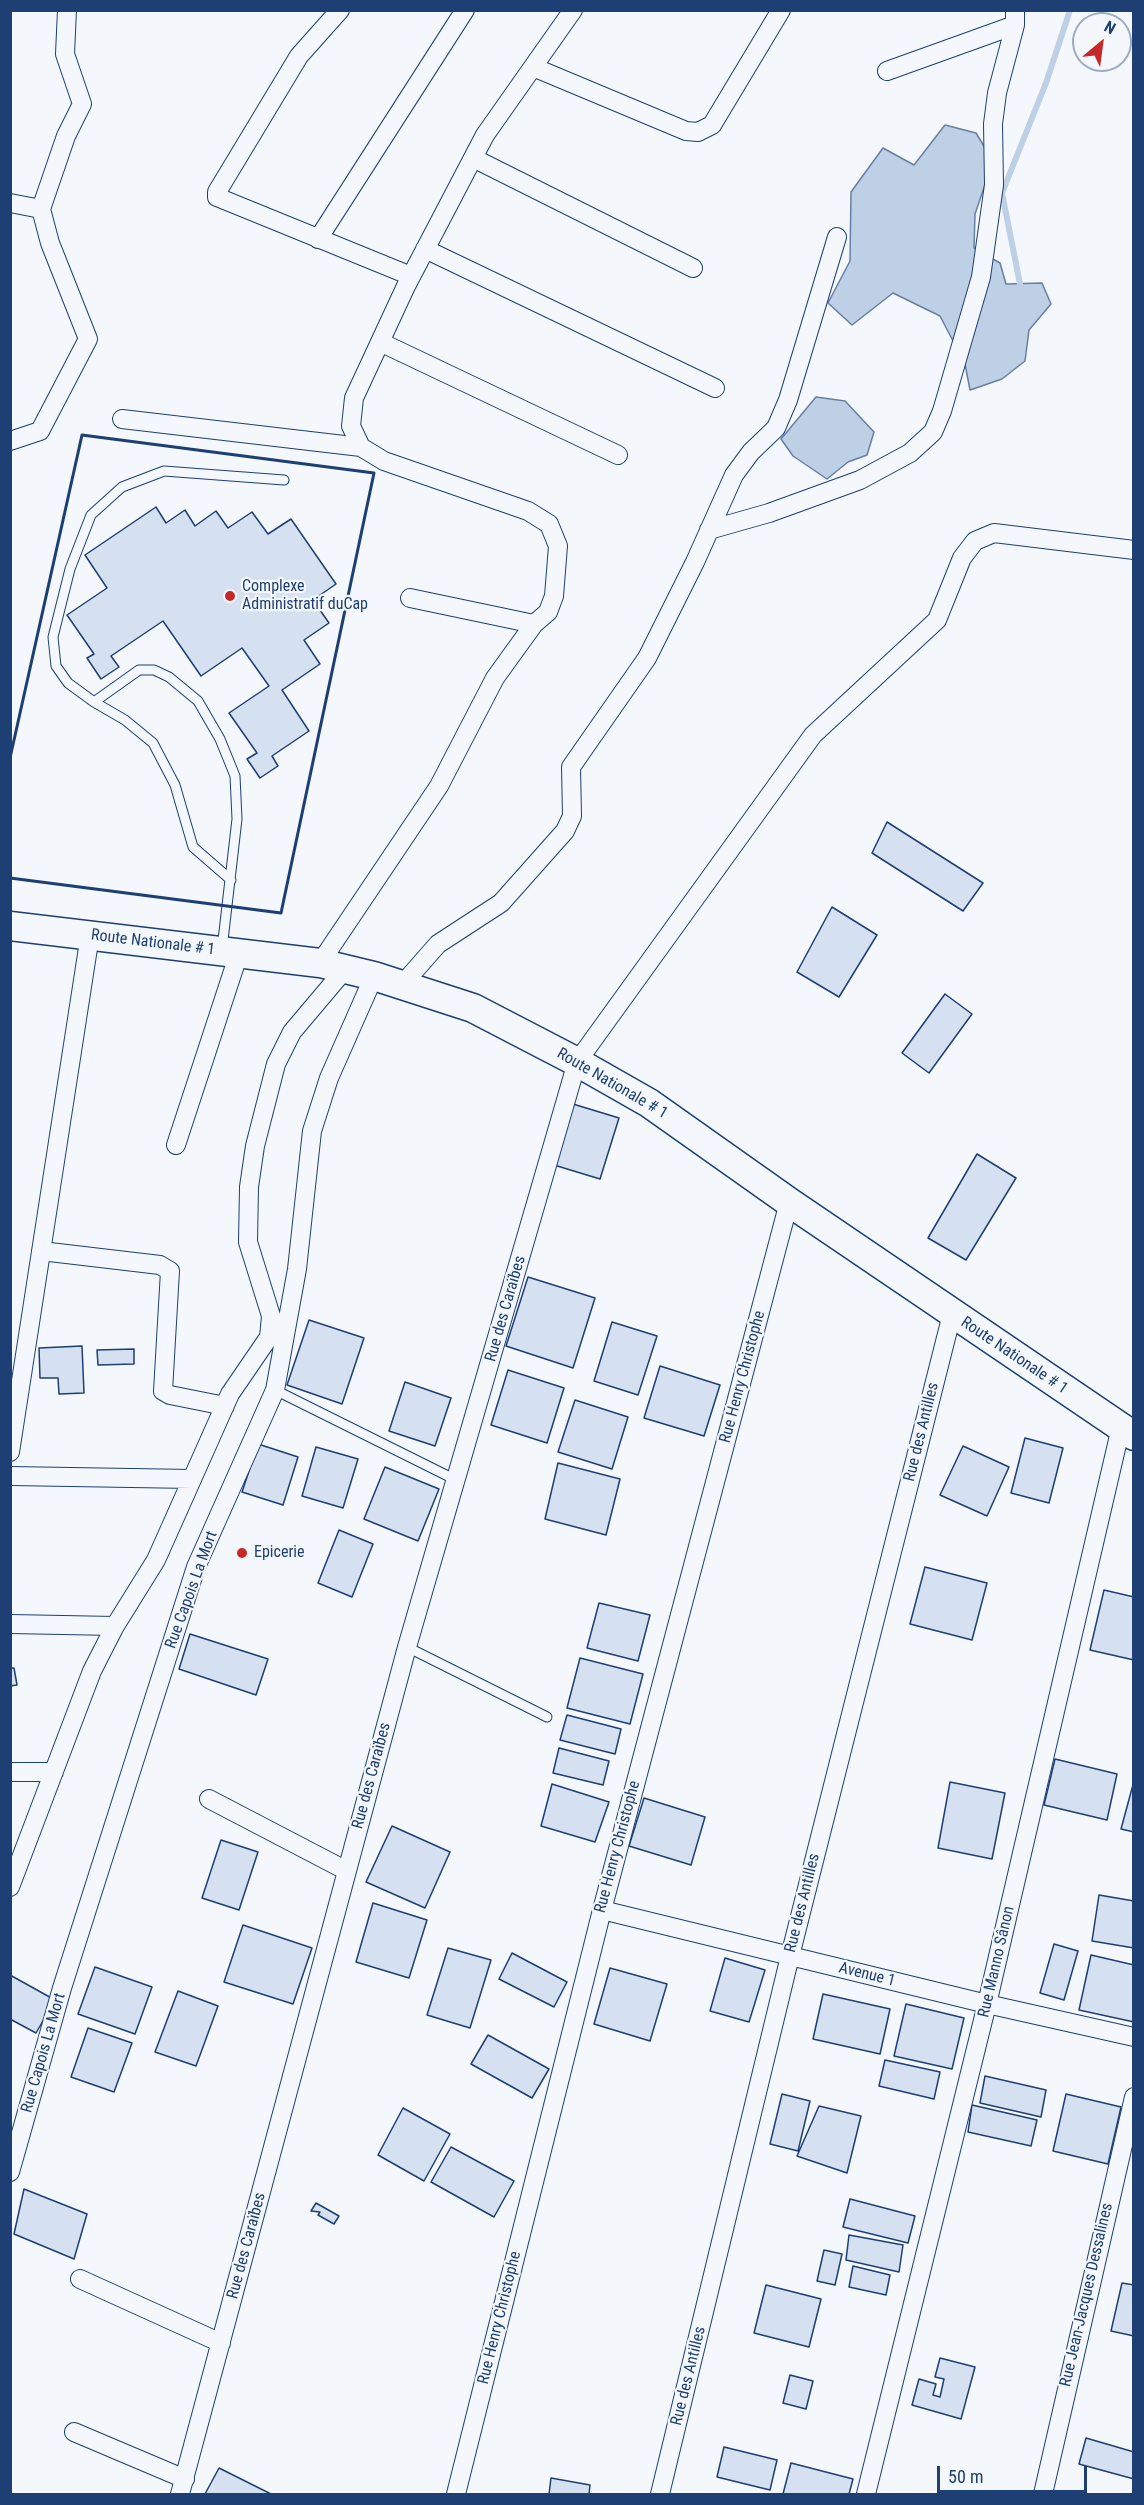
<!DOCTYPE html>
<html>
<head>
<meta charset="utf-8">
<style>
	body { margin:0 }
	#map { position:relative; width:1144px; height:2505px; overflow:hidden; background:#f4f7fb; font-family:"Roboto Condensed",sans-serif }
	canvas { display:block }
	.frame { position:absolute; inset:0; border:12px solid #1d3f73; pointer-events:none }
	.north { position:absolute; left:1072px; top:12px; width:60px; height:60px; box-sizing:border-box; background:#f4f7fb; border:2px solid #9eadc5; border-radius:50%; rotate:29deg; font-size:16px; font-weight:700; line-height:24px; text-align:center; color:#1d3f73 }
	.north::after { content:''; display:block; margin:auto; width:21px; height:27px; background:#c62828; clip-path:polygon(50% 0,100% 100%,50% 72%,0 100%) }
	.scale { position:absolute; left:937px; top:2466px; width:150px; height:27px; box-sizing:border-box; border:3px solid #1d3f73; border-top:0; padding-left:8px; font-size:18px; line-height:21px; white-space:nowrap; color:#1d3f73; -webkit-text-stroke:4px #f4f7fb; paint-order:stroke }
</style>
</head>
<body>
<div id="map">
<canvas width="1144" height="2505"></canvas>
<div class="frame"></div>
<div class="north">N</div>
<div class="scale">50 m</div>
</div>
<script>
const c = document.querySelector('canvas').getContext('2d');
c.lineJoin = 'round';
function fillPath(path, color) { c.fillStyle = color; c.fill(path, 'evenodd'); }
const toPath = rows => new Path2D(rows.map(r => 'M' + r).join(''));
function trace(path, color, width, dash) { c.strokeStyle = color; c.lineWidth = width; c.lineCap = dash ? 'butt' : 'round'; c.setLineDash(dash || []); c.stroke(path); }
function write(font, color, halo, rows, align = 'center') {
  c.font = font + ' "Roboto Condensed",sans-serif'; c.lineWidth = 4.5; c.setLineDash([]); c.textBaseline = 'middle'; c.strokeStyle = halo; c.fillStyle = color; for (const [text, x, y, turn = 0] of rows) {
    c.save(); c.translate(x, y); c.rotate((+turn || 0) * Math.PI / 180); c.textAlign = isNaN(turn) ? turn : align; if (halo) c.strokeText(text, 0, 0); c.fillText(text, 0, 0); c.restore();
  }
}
const water = toPath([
	[945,125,976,133,993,161,975,214,974,248,1000,263,1006,284,1042,283,1051,304,1029,330,1025,361,1002,379,970,390,965,364,940,316,893,293,852,325,828,303,850,261,851,192,883,148,914,165,945,125],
	[816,397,845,401,874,432,867,455,848,462,827,479,793,456,781,439,816,397]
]);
fillPath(water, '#bed0e5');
trace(water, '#687fa3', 1.5);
trace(toPath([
	[1020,284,1002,193,1046,83,1070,10]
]), '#bed0e5', 6);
const building = toPath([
	[156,507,166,523,185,510,195,526,216,511,228,528,252,512,268,534,291,519,336,584,313,600,329,623,304,640,320,664,282,690,309,731,272,756,278,766,260,778,247,759,257,753,229,713,269,686,242,648,201,676,163,621,111,656,119,667,101,679,87,658,94,654,67,615,107,588,85,555,156,507],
	[887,822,983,883,963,911,872,853,887,822],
	[832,907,877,935,839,997,797,972,832,907],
	[945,994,972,1014,929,1073,902,1053,945,994],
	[573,1104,619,1118,600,1179,554,1165,573,1104],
	[977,1154,1016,1178,966,1260,928,1238,977,1154],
	[528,1277,595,1298,573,1368,506,1346,528,1277],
	[309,1320,364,1338,342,1404,287,1385,309,1320],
	[612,1322,657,1336,638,1395,594,1381,612,1322],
	[82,1346,84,1393,59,1394,58,1378,40,1378,39,1348,82,1346],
	[134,1349,134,1364,98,1365,97,1350,134,1349],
	[660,1366,720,1385,704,1436,644,1418,660,1366],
	[508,1370,564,1388,547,1443,491,1425,508,1370],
	[405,1382,451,1398,435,1446,389,1431,405,1382],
	[575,1400,628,1417,612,1469,558,1452,575,1400],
	[1025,1438,1063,1448,1049,1503,1011,1493,1025,1438],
	[258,1444,298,1457,283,1505,242,1492,258,1444],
	[963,1446,1009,1467,987,1516,940,1495,963,1446],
	[316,1447,358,1459,343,1508,302,1496,316,1447],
	[558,1463,620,1479,606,1535,545,1519,558,1463],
	[385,1467,439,1489,418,1541,364,1519,385,1467],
	[339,1530,373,1544,352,1597,318,1583,339,1530],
	[925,1567,987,1583,972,1640,910,1624,925,1567],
	[1104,1590,1134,1597,1134,1660,1090,1650,1104,1590],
	[599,1603,650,1615,638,1661,587,1648,599,1603],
	[190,1634,268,1659,256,1695,179,1669,190,1634],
	[580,1658,643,1674,630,1724,567,1708,580,1658],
	[10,1668,14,1668,17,1685,10,1686,10,1668],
	[567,1715,621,1729,615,1754,560,1740,567,1715],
	[559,1748,609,1761,603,1785,553,1773,559,1748],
	[1055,1759,1117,1774,1107,1820,1044,1805,1055,1759],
	[1134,1781,1134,1832,1121,1829,1134,1781],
	[950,1782,1005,1793,992,1859,938,1848,950,1782],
	[552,1784,609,1802,595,1842,541,1826,552,1784],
	[644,1798,705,1817,691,1865,629,1846,644,1798],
	[392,1826,450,1852,425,1908,366,1882,392,1826],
	[221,1840,258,1852,239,1910,202,1898,221,1840],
	[1099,1895,1134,1901,1134,1948,1092,1941,1099,1895],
	[373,1903,427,1920,409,1978,356,1962,373,1903],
	[243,1925,312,1948,293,2004,224,1982,243,1925],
	[1054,1944,1078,1951,1064,2000,1040,1993,1054,1944],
	[448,1948,491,1960,470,2028,427,2015,448,1948],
	[512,1953,567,1982,554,2007,499,1979,512,1953],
	[1091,1955,1134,1965,1134,2022,1079,2010,1091,1955],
	[725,1958,765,1970,749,2022,710,2011,725,1958],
	[95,1967,152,1987,135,2034,78,2014,95,1967],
	[610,1968,667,1984,650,2041,594,2024,610,1968],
	[10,1975,55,2000,36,2033,10,2019,10,1975],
	[178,1991,218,2006,196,2066,155,2052,178,1991],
	[823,1994,890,2009,880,2054,813,2039,823,1994],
	[906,2004,964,2018,952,2069,894,2056,906,2004],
	[88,2028,132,2043,114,2092,71,2077,88,2028],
	[488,2035,549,2069,532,2098,471,2064,488,2035],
	[885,2060,940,2072,934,2099,879,2086,885,2060],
	[985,2076,1046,2090,1041,2117,980,2103,985,2076],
	[782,2094,810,2101,798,2151,770,2144,782,2094],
	[1066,2094,1121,2107,1108,2164,1053,2151,1066,2094],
	[972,2105,1037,2120,1031,2146,968,2132,972,2105],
	[819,2106,861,2116,847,2173,797,2156,819,2106],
	[403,2108,450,2134,424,2181,378,2155,403,2108],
	[451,2147,514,2181,494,2217,431,2182,451,2147],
	[24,2189,87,2214,74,2259,14,2234,24,2189],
	[850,2199,915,2216,908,2243,843,2227,850,2199],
	[316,2203,339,2216,334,2224,318,2215,320,2212,311,2211,316,2203],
	[849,2235,903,2245,899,2272,846,2260,849,2235],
	[824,2250,842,2254,835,2285,817,2281,824,2250],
	[853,2266,890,2275,886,2295,849,2287,853,2266],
	[1122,2283,1134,2285,1134,2336,1111,2331,1122,2283],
	[766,2285,821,2299,809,2347,754,2333,766,2285],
	[940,2358,975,2367,961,2419,912,2405,919,2379,936,2384,933,2395,940,2397,944,2379,935,2377,940,2358],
	[790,2375,813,2381,806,2409,783,2403,790,2375],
	[1086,2438,1134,2452,1134,2479,1079,2464,1086,2438],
	[724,2447,777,2460,770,2490,717,2477,724,2447],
	[791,2463,853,2479,849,2494,783,2494,791,2463],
	[219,2468,271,2494,205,2494,219,2468],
	[551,2478,590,2485,589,2494,549,2494,551,2478]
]);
fillPath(building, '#d5e0f0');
trace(building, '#1d3f73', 1.5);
const lane = toPath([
	[94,702,139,670,154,670,169,677,198,701,220,739,235,776,237,819,222,949],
	[231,880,193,847,175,785,153,743,125,720,94,702,68,683,56,666,53,637,70,569,91,515,122,487,164,471,284,480],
	[275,1390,456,1480],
	[407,1647,547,1717]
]);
const street = toPath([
	[340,10,299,56,217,192,217,197,411,276],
	[533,67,686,131,698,132,712,125,781,10],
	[887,71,1015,25],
	[473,158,693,268],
	[10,203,41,209],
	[318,239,465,10],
	[425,249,715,388],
	[380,342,618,455],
	[122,419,361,447],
	[10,441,40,431,88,339,50,243,41,209,66,136,82,104,65,54,67,10],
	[709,530,769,513,860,480,910,453,933,432,942,411,981,277,994,185,993,124,997,93,1015,25,1015,10],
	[410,598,534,624],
	[320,963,439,786,495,678,534,624,548,612,554,596,558,546,549,524,528,511,384,461,361,447,351,426,354,398,406,286,485,135,573,10],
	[402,985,438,944,501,903,565,831,572,816,571,767,647,658,695,562,734,475,751,452,776,428,788,400,837,237],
	[176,1145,239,953],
	[41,1251,160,1265,170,1271,163,1391,170,1395,225,1406],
	[10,1452,90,935],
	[10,1476,192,1479],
	[10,1624,115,1626],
	[10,1772,54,1772],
	[209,1799,347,1871],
	[10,1887,92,1671,115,1626,156,1560,230,1394,269,1337,271,1316,248,1242,249,1187,255,1146,276,1064,292,1032,346,968],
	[602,1910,987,2004,1134,2037],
	[10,2172,62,1988,196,1567,275,1390,297,1269,312,1131,329,1078,374,976],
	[80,2279,221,2343],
	[74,2432,185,2479],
	[180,2494,407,1647,577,1062,813,735,937,620,962,558,975,541,994,533,1134,550],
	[456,2494,602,1910,789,1202],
	[660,2494,790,1956,952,1314],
	[866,2494,987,2004,1121,1427],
	[1043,2494,1134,2097]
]);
const primary = toPath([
	[10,926,320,963,374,976,473,1008,577,1062,649,1103,789,1202,1134,1436]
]);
trace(lane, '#1d3f73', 11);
trace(street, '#1d3f73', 20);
trace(primary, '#1d3f73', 31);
trace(lane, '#f4f7fb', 9);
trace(street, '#f4f7fb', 18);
trace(primary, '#f4f7fb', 28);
trace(toPath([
	[10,758,82,435,374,473,281,913,10,878]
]), '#1d3f73', 3);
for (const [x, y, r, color] of [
	[230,596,6,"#c62828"],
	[242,1553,6,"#c62828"]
]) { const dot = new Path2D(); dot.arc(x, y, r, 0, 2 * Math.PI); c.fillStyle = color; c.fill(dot); trace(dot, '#f4f7fb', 2); }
write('16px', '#1d3f73', '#f4f7fb', [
	["Complexe",242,587],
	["Administratif duCap",242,605],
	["Epicerie",254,1553]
], 'left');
write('16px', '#1d3f73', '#f4f7fb', [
	["Route Nationale # 1",153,943,7],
	["Route Nationale # 1",612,1084,30],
	["Rue des Caraïbes",506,1309,-74],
	["Route Nationale # 1",1014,1356,34],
	["Rue Henry Christophe",743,1377,-75],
	["Rue des Antilles",922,1432,-76],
	["Rue Capois La Mort",192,1590,-70],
	["Rue des Caraïbes",372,1776,-75],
	["Rue Henry Christophe",618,1847,-75],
	["Rue des Antilles",803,1903,-76],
	["Rue Manno Sânon",997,1962,-77],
	["Avenue 1",867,1975,14],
	["Rue Capois La Mort",44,2053,-74],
	["Rue des Caraïbes",247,2246,-75],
	["Rue Jean-Jacques Dessalines",1087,2295,-77],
	["Rue Henry Christophe",500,2318,-76],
	["Rue des Antilles",689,2376,-76]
]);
</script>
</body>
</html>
